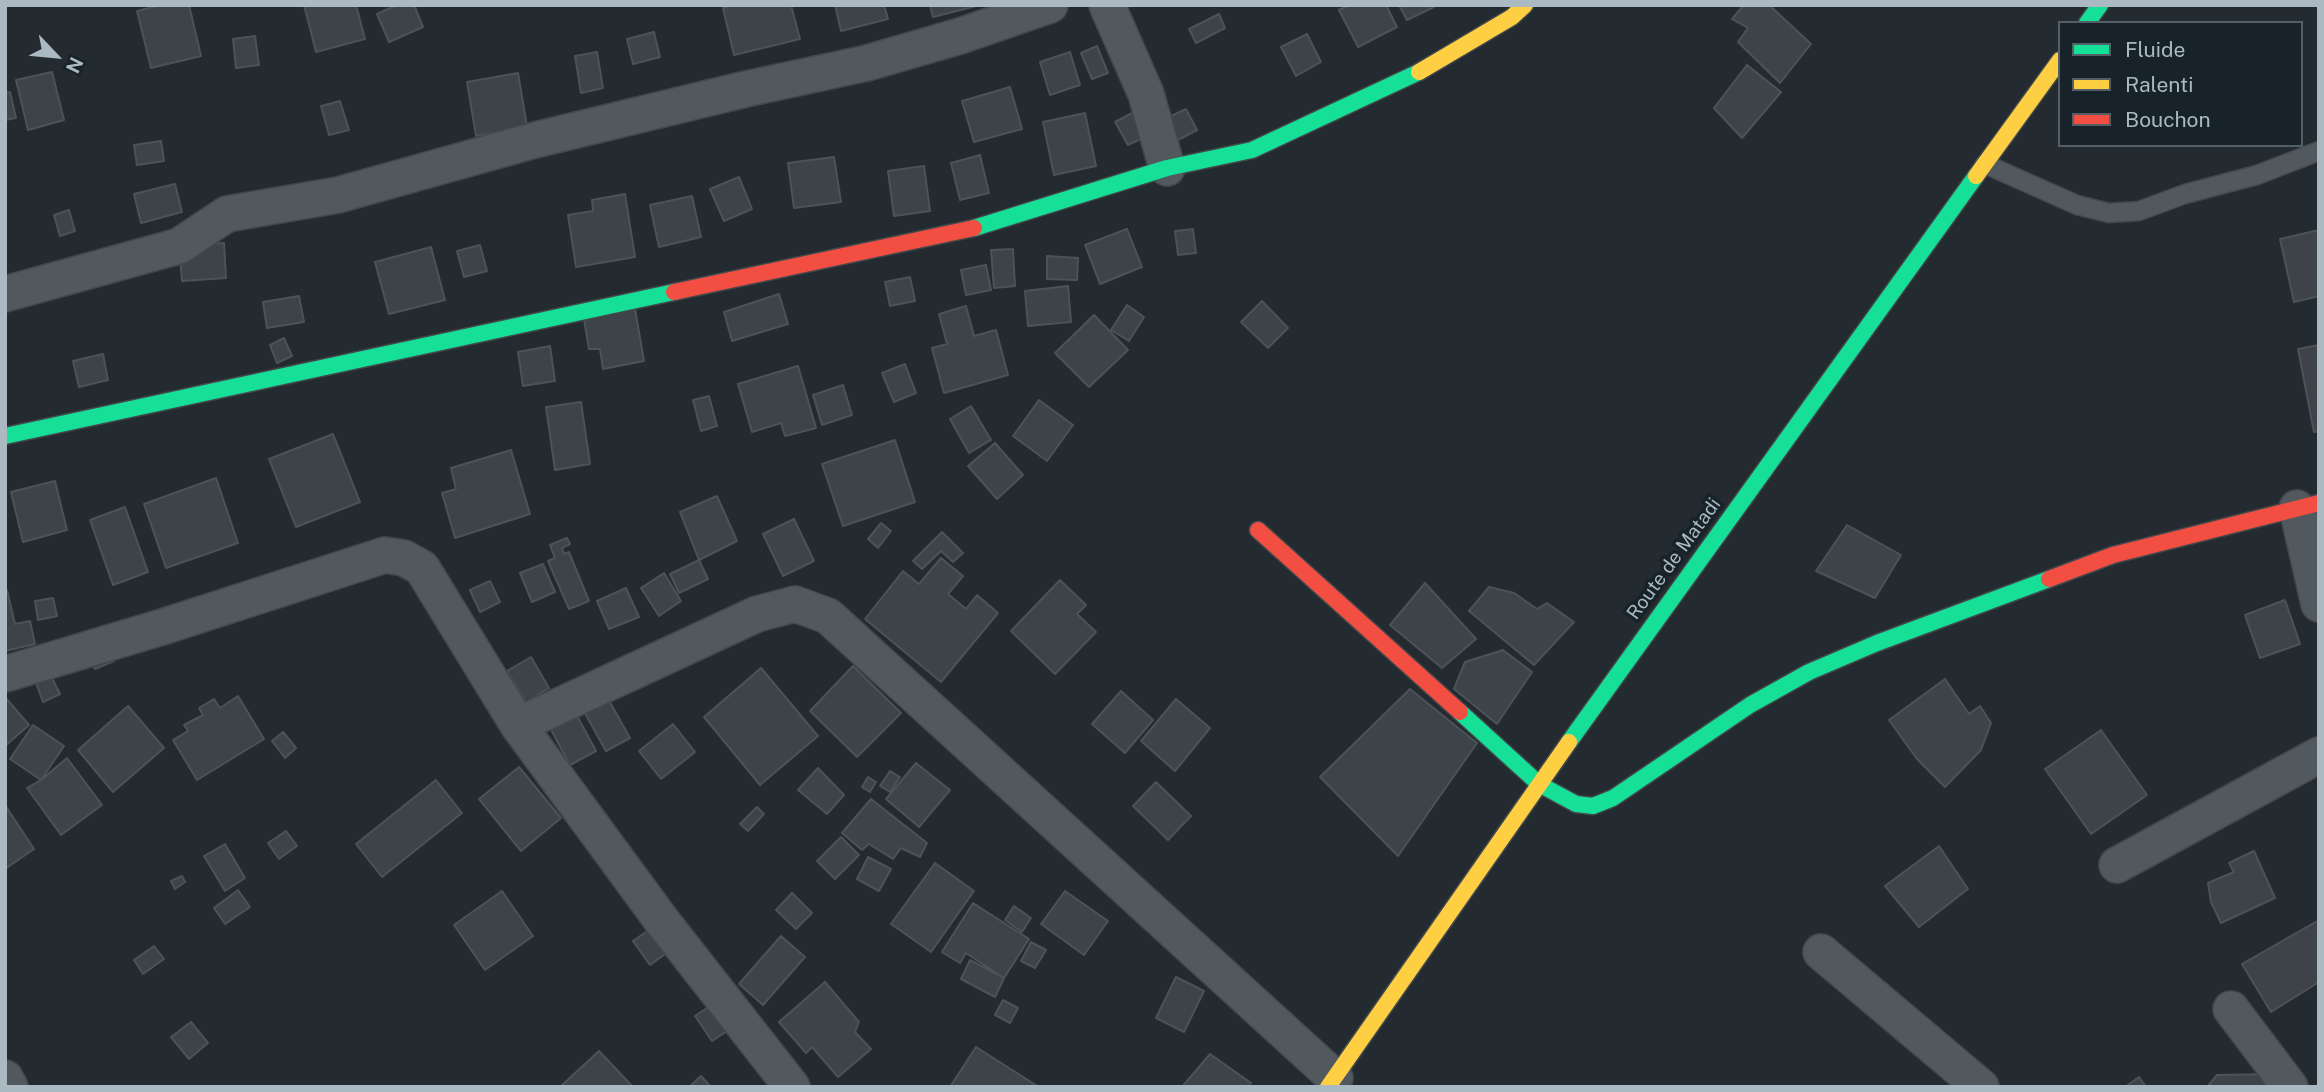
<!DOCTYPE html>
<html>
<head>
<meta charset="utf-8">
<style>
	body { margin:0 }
	#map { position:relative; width:2324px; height:1092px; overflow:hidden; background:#242b30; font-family:"Public Sans",sans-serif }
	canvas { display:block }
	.frame { position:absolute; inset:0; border:7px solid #abb9c3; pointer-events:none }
	.legend { position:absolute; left:2058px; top:21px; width:245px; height:126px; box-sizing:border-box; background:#182229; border:2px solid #535e67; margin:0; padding:9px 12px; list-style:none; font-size:21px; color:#abb9c3 }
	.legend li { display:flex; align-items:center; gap:14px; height:35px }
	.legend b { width:35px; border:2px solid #535e67 }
	.north { position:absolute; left:21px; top:21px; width:70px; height:70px; -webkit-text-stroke:5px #182229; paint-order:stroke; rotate:116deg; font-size:19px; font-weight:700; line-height:28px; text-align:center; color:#abb9c3 }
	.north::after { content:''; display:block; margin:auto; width:24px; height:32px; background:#abb9c3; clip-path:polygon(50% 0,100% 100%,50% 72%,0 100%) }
</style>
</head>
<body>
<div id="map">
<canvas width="2324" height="1092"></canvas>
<div class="frame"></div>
<ul class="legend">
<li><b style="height:9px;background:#16e098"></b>Fluide</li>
<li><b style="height:9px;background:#ffcf43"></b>Ralenti</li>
<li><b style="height:9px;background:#f24e42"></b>Bouchon</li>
</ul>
<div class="north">N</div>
</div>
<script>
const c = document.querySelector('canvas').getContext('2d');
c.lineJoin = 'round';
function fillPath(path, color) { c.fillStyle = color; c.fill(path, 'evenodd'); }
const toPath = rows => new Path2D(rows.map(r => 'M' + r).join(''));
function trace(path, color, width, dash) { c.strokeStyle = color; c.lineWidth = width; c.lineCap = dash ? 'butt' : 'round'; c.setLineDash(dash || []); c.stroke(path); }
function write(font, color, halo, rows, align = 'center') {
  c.font = font + ' "Public Sans",sans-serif'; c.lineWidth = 7; c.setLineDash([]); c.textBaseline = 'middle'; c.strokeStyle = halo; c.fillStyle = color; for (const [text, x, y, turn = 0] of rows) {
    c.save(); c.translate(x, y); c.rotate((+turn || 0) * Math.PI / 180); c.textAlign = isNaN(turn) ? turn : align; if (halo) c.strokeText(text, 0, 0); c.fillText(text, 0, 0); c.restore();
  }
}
const building = toPath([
	[161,5,189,5,201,56,151,68,137,11,161,5],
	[304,5,356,5,365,39,316,52,304,5],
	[397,5,414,5,423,27,389,42,377,14,397,5],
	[734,5,791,5,800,39,734,55,723,8,734,5],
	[835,5,884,5,888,19,841,31,835,5],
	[930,5,980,5,933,17,930,5],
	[1350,5,1386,5,1397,27,1358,47,1339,10,1350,5],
	[1399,5,1433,5,1434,7,1407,20,1399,5],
	[1744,5,1769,5,1811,44,1780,83,1738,42,1748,28,1732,19,1744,5],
	[1219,14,1225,28,1196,43,1189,29,1219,14],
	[654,32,660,57,633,64,627,39,654,32],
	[1307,34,1321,62,1296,76,1281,47,1307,34],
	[255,36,259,65,236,68,233,39,255,36],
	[1097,46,1108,73,1092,79,1081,53,1097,46],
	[597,52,603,88,581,93,575,56,597,52],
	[1070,52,1080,85,1050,95,1040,62,1070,52],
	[1747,65,1781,92,1742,138,1714,108,1747,65],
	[52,72,64,120,28,130,16,80,52,72],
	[518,73,527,127,476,136,467,82,518,73],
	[1010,87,1022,129,974,142,962,101,1010,87],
	[10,92,16,118,5,120,5,93,10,92],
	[340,101,349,130,329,135,321,106,340,101],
	[1186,109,1197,130,1178,140,1167,118,1186,109],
	[1134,112,1147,136,1128,145,1115,122,1134,112],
	[1085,113,1096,166,1054,175,1043,122,1085,113],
	[161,141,164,161,137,165,134,145,161,141],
	[980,155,989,193,960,200,951,163,980,155],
	[834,157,841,202,794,208,788,163,834,157],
	[924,166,930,211,894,216,888,171,924,166],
	[739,177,752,209,724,221,710,189,739,177],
	[175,184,182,212,141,223,134,194,175,184],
	[625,194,635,257,576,267,568,215,593,211,592,200,625,194],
	[692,196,701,237,659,247,650,205,692,196],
	[69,210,75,231,60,236,54,215,69,210],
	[1127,229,1142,267,1100,284,1085,245,1127,229],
	[1193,229,1196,253,1178,255,1175,231,1193,229],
	[2319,230,2319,296,2294,302,2280,239,2319,230],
	[224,243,226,278,182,281,179,246,224,243],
	[480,245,487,271,464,277,457,251,480,245],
	[431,247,445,300,389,314,375,262,431,247],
	[1013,249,1015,286,994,288,991,250,1013,249],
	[1047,256,1078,258,1077,280,1047,279,1047,256],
	[986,265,991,290,966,295,961,270,986,265],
	[910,277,915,301,890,306,885,282,910,277],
	[1068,286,1071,322,1028,326,1025,291,1068,286],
	[779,294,788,324,732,341,724,312,779,294],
	[299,296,304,322,267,328,263,302,299,296],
	[1262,301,1288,328,1268,348,1241,322,1262,301],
	[1127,305,1144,317,1129,341,1111,330,1127,305],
	[966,306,974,336,996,330,1008,375,944,393,932,348,947,344,939,314,966,306],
	[635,309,644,361,603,369,600,349,589,349,584,319,635,309],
	[1094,315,1128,350,1089,387,1055,353,1094,315],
	[284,338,292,356,277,363,270,345,284,338],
	[2319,345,2319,431,2314,432,2298,349,2319,345],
	[550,346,555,381,523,386,518,352,550,346],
	[103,354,108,380,79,387,73,361,103,354],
	[905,364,916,393,894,402,882,373,905,364],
	[798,366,816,428,785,436,781,423,752,432,738,384,798,366],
	[843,385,852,415,822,425,813,395,843,385],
	[709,396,717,426,701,431,693,400,709,396],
	[1039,400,1073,425,1047,461,1013,436,1039,400],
	[581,402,590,464,555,470,546,407,581,402],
	[971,406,991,440,969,453,950,419,971,406],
	[333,434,360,502,296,527,269,459,333,434],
	[895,440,915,502,843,526,822,464,895,440],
	[995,443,1023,475,997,499,968,466,995,443],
	[511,450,530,514,455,538,442,493,456,489,451,468,511,450],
	[216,478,238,543,166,568,144,504,216,478],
	[55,481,67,530,23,542,11,492,55,481],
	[717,496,737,541,699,560,680,512,717,496],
	[125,507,148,572,113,585,90,520,125,507],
	[794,519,814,561,783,576,763,534,794,519],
	[881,523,891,531,878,548,868,539,881,523],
	[1847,525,1901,555,1875,598,1816,571,1847,525],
	[942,532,963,553,953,562,941,551,922,569,913,561,942,532],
	[567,538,570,544,562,548,564,554,569,552,589,601,569,609,548,561,555,558,550,545,567,538],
	[941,558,963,576,948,594,966,609,977,595,998,613,941,682,865,619,903,571,919,584,941,558],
	[699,560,708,579,679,593,670,574,699,560],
	[543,564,555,592,532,602,520,573,543,564],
	[664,573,681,601,659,616,641,588,664,573],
	[1060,580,1086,605,1077,614,1096,632,1055,674,1011,631,1060,580],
	[490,581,500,602,480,612,470,590,490,581],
	[1425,583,1476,639,1442,668,1390,625,1425,583],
	[1489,587,1514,593,1537,609,1547,603,1574,622,1534,665,1469,611,1489,587],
	[626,588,639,617,609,629,597,601,626,588],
	[5,590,7,590,15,624,30,621,35,644,5,651,5,590],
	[53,598,57,616,38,620,35,601,53,598],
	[2285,600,2300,644,2260,658,2245,615,2285,600],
	[108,649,114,661,95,669,90,658,108,649],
	[1503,650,1532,672,1497,724,1454,689,1465,662,1503,650],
	[531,657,549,688,526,702,507,671,531,657],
	[853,666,901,713,857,757,810,711,853,666],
	[761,668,818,736,760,785,704,717,761,668],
	[50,674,60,694,43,702,35,680,50,674],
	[1945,679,1969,714,1980,706,1991,723,1981,750,1945,787,1917,759,1889,720,1945,679],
	[1410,689,1477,743,1398,856,1320,777,1410,689],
	[1121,691,1153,720,1125,753,1092,724,1121,691],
	[606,695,630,738,606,751,582,708,606,695],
	[238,696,264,739,197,780,173,740,188,731,184,725,203,715,199,708,214,699,220,708,238,696],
	[5,697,29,725,5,746,5,697],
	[1176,699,1210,728,1175,771,1141,741,1176,699],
	[128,706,164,748,113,792,78,750,128,706],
	[575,712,596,751,570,765,549,726,575,712],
	[673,724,695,752,661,779,639,751,673,724],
	[33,725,64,746,41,780,10,759,33,725],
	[2101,730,2147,795,2091,834,2045,769,2101,730],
	[283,732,296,748,285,758,272,741,283,732],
	[67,758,102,805,61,835,27,788,41,780,67,758],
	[916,763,950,790,919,827,886,799,916,763],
	[519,767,561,818,521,851,479,799,519,767],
	[818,768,844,795,827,814,798,790,818,768],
	[890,771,900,777,890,792,880,786,890,771],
	[868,777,876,782,870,792,862,787,868,777],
	[436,780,462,813,382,877,356,844,436,780],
	[1156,782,1191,816,1168,840,1133,806,1156,782],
	[871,799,927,843,920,857,901,848,893,859,869,844,862,850,842,833,871,799],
	[5,805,34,849,5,869,5,805],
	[757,807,764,814,748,831,740,824,757,807],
	[286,831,297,846,279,859,268,843,286,831],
	[841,837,859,855,835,879,817,861,841,837],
	[225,844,245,878,225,891,204,856,225,844],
	[1939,846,1968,889,1919,927,1885,886,1939,846],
	[2254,851,2275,898,2221,923,2211,902,2208,883,2234,872,2229,863,2254,851],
	[868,857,891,869,879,891,857,879,868,857],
	[935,863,974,891,931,952,891,924,935,863],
	[182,876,185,882,175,889,171,881,182,876],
	[238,890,250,907,225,924,214,908,238,890],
	[502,891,533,936,485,970,454,925,502,891],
	[1065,891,1108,921,1084,955,1041,924,1065,891],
	[792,893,812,913,796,929,776,910,792,893],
	[973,903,1029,939,1004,978,966,953,960,963,942,952,973,903],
	[1014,906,1031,918,1022,932,1005,920,1014,906],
	[2319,920,2319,982,2271,1012,2242,964,2319,920],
	[662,921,679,944,650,965,633,941,662,921],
	[781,936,805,957,763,1005,739,984,781,936],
	[1031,942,1046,950,1035,968,1021,961,1031,942],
	[154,946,164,959,143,974,134,960,154,946],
	[970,960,1004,978,995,997,961,979,970,960],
	[1176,977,1204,991,1184,1032,1156,1018,1176,977],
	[825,982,859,1022,855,1032,871,1049,838,1077,812,1047,806,1053,779,1022,825,982],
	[719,1000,736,1025,712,1041,695,1016,719,1000],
	[1003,1000,1018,1008,1010,1023,995,1015,1003,1000],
	[191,1022,208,1043,189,1059,171,1037,191,1022],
	[976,1047,1039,1087,950,1087,976,1047],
	[599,1051,633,1087,560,1087,599,1051],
	[1210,1054,1251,1083,1248,1087,1182,1087,1210,1054],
	[2270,1074,2279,1087,2207,1087,2217,1075,2270,1074],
	[701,1076,711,1087,689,1087,701,1076],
	[2139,1077,2146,1087,2125,1087,2139,1077]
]);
fillPath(building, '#3d4348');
trace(building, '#4b5358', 2);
const lane = toPath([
	[1985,164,2077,205,2109,213,2139,211,2185,194,2257,175,2319,151]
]);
const street = toPath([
	[1107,5,1146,94,1167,168],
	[5,294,179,246,227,214,338,195,535,140,746,89,867,63,960,36,1050,5],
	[2297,508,2319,604],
	[5,674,162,627,385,555,404,558,422,568,518,725,662,921,792,1087],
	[518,725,757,614,795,604,828,616,1335,1078],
	[2117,865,2319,755],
	[1821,952,1981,1087],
	[2231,1009,2290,1087],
	[5,1078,10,1087]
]);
const fast = toPath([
	[2087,23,2100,5],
	[974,228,1167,168,1252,150,1419,72],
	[5,436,674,292],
	[1460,712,1539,784,1576,804,1593,806,1613,798,1750,705,1809,672,1877,643,2049,579],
	[1569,742,1976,176]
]);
const slow = toPath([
	[1419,72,1512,17,1525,5],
	[1976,176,2060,60],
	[1328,1087,1569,742]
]);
const jam = toPath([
	[674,292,974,228],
	[1258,530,1460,712],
	[2049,579,2113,555,2319,503]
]);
trace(lane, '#42474b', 21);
trace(street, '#42474b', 38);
trace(fast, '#42474b', 19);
trace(slow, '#42474b', 19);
trace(jam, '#42474b', 19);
trace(lane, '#52595e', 18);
trace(street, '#52595e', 35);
trace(fast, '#16e098', 16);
trace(slow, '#ffcf43', 16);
trace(jam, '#f24e42', 16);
write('19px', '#abb9c3', '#182229', [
	["Route de Matadi",1674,559,-54]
]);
</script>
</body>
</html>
